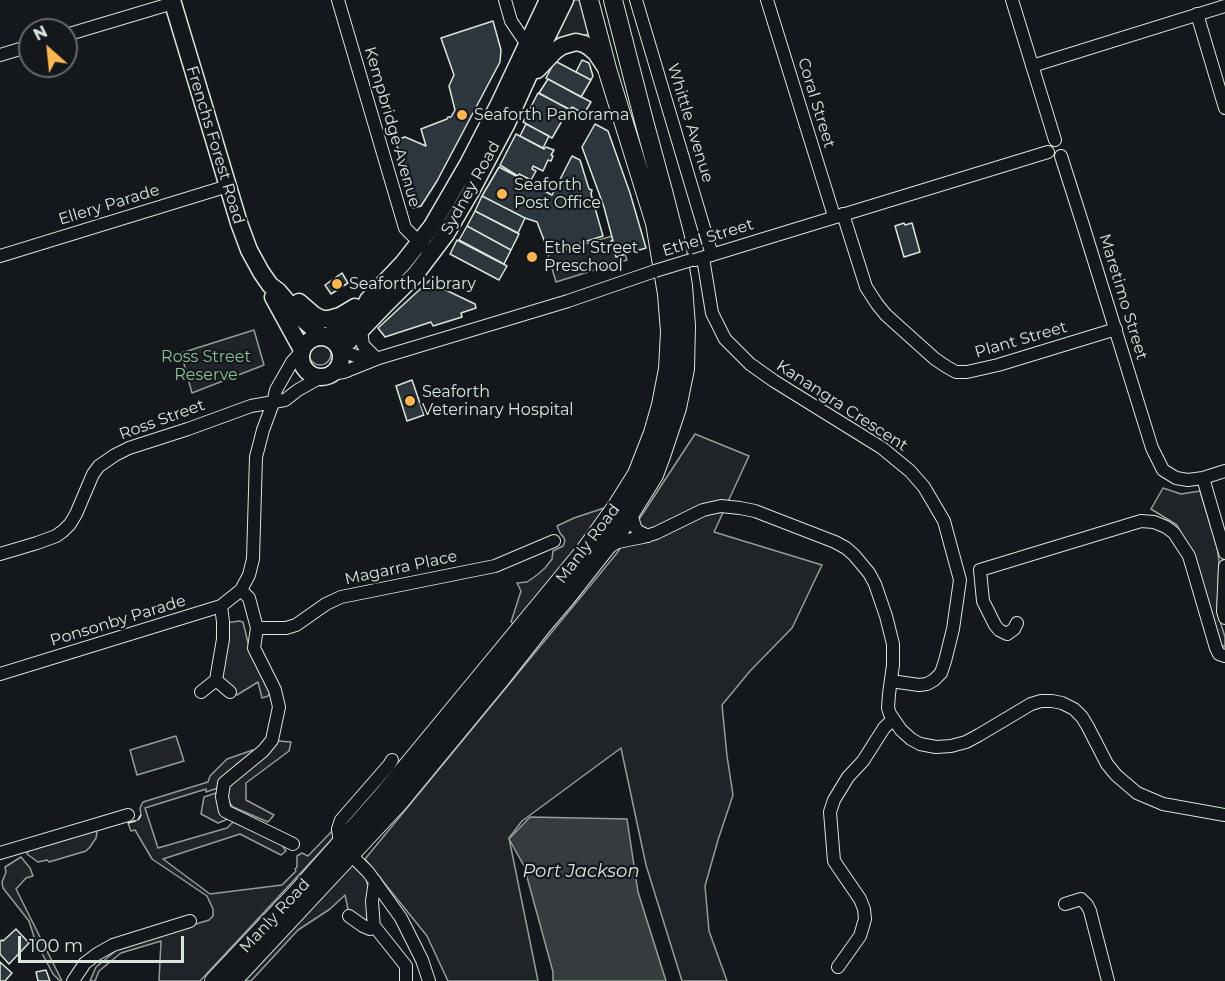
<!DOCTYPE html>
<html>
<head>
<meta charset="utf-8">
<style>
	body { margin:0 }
	#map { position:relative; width:1225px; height:981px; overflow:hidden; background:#14181c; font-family:Montserrat,sans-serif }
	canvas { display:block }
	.north { position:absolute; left:18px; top:18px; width:60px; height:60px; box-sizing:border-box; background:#14181c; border:2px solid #626a69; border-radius:50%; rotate:333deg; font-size:16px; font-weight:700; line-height:24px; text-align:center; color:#d8e6dc }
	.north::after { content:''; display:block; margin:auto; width:21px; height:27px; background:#ffb74d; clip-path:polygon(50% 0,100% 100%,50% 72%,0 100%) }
	.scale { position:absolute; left:18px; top:936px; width:166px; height:27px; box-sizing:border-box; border:3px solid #d8e6dc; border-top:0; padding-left:8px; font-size:18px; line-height:21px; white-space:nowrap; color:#d8e6dc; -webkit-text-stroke:4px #14181c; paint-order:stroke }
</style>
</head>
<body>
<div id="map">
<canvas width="1225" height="981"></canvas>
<div class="north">N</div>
<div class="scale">100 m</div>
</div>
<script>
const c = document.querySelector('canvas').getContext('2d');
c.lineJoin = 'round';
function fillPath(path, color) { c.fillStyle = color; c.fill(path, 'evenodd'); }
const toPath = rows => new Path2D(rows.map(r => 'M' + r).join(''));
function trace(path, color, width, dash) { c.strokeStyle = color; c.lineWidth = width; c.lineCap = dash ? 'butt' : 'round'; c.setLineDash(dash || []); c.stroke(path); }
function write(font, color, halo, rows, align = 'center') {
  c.font = font + ' Montserrat,sans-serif'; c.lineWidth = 4.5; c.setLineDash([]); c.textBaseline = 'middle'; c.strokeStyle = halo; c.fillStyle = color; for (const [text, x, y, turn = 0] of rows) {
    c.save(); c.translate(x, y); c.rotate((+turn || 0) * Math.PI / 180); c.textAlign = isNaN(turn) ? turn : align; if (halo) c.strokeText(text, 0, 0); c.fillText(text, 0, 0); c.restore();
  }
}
const green = toPath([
	[572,0,579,0,588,34,549,46,572,0],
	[254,330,264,365,192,393,181,353,254,330],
	'309 354a11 11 0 1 1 22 0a11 11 0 1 1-22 0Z',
	[695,434,749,456,714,532,822,565,792,628,750,671,722,705,727,756,733,795,718,840,705,886,709,931,727,981,682,981,646,865,621,748,522,821,509,838,538,981,448,981,427,936,365,859,617,553,695,434],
	[1163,488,1181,494,1200,491,1217,547,1219,561,1217,611,1225,637,1225,647,1221,645,1198,570,1177,525,1151,509,1163,488],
	[604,508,597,523,514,624,511,622,521,591,517,583,527,582,537,575,545,568,552,559,553,551,563,546,565,541,564,538,560,533,557,526,574,518,604,508],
	[239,621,243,622,250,651,270,692,268,696,262,698,258,682,237,695,227,687,222,675,226,623,239,621],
	[176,736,184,761,137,775,130,750,176,736],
	[278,741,291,742,289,751,246,783,246,800,274,815,268,822,233,807,227,800,228,785,278,741],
	[253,750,252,752,237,764,226,776,218,788,206,792,206,789,145,808,158,848,227,828,233,822,280,842,286,851,281,855,240,834,163,859,210,894,282,885,296,871,295,869,297,867,297,856,302,853,308,856,333,830,334,837,200,981,159,981,161,941,121,953,99,971,95,981,90,981,96,967,119,948,209,920,213,916,213,909,207,896,152,859,135,830,131,831,128,823,138,820,141,815,140,808,143,802,208,782,210,776,227,759,253,750],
	[216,793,217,802,228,819,218,823,201,814,204,797,216,793],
	[94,828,97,833,96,838,90,847,86,851,49,862,47,860,38,862,27,854,29,848,94,828],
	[21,857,30,868,33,876,26,878,16,889,62,981,60,981,53,974,35,940,29,921,3,888,2,882,6,872,5,867,21,857],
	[352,863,366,878,368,887,368,916,366,921,358,917,348,909,345,895,330,909,298,930,251,981,242,981,352,863]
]);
fillPath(green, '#202428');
trace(green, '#939e99', 1.5);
const parking = toPath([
	[612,236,613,241,612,241,625,254,627,260,556,282,548,255,612,236]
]);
fillPath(parking, '#24282b');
trace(parking, '#939e99', 1.5);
const water = toPath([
	[530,817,627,819,638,892,666,981,553,981,553,972,524,866,509,839,530,817]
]);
fillPath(water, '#363b3e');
trace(water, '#939e99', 1.5);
const building = toPath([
	[493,21,501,50,500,62,437,181,421,206,413,208,396,150,398,149,395,140,405,137,426,146,421,129,447,119,448,117,451,117,455,110,449,86,454,75,441,38,493,21],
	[582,60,589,63,593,76,591,80,576,72,582,60],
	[555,61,591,80,581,97,546,78,555,61],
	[548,79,591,102,584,114,572,107,570,110,539,93,548,79],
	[538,93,569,109,552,138,523,122,538,93],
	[526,124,549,136,543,148,520,136,526,124],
	[595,124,608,131,630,193,646,248,616,257,611,241,613,241,604,207,582,147,595,124],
	[516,134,544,149,546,147,554,150,551,155,553,156,551,161,548,160,543,171,533,166,532,169,536,171,531,180,519,174,518,176,500,165,516,134],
	[572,156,580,160,589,189,592,190,591,194,603,236,549,253,537,222,525,218,482,196,499,167,552,195,572,156],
	[482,196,525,218,518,233,475,211,482,196],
	[475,211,519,234,511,250,467,226,475,211],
	[904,223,905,225,912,223,920,252,904,257,895,226,904,223],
	[467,226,511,250,504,264,459,240,467,226],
	[457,240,507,266,499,280,450,254,457,240],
	[342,273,348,283,331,294,325,285,342,273],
	[430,280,433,284,475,304,476,308,461,313,462,317,433,326,431,322,385,337,378,328,430,280],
	[412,380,424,415,407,421,396,386,412,380],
	[16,929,29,943,9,964,0,954,0,941,2,940,3,941,16,929],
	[0,962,12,973,5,981,0,981,0,962],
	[46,970,50,981,38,981,36,972,46,970]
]);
fillPath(building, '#2c363c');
trace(building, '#d8e6dc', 1.5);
const minor = toPath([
	[338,0,405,228,425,248],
	[505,0,511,21,530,49],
	[636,0,712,255],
	[767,0,834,216],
	[1012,0,1055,140],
	[1197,14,1225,108],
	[66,35,173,3],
	[0,55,30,46],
	[1032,66,1225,6],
	[1061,156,1083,225,1152,448,1163,470,1176,478,1188,480,1203,478,1225,471],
	[843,214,866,287,877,304,886,315,935,359,947,367,956,372,967,372,998,365,1116,329],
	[0,256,228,186],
	[703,258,712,313,725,339,750,364,774,381,882,448,910,471,924,487,944,521,960,580,953,629,945,661,941,673,934,680,927,684,919,685,891,681],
	[695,260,1048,152],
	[361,330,363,345,374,356],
	[341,351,356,356,375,357],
	[331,374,344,372,379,358,568,301,655,271],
	[1203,478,1225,553],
	[633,511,632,517,635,527,638,531,648,536],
	[609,547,618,542,643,537,656,533,703,510,721,506,740,508,755,511,835,542,846,548,854,555,869,573,875,584,886,616,893,644,893,665,889,694,888,708,890,714,901,730,911,739,920,744,936,747,951,746,966,742,979,735,1031,704,1041,701,1052,701,1062,703,1074,709,1082,717,1088,727,1107,764,1116,775,1137,793,1163,804,1225,815],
	[0,554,37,543,56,536,63,531,70,524,76,514,93,474,99,466,115,455,129,448,188,429,251,406,285,400,298,390,321,377],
	[1225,566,1223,611,1225,618],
	[241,590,249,598,257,628,254,648,275,690,279,707,272,740,263,751,224,783,222,797,225,811,293,844],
	[1017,623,1014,629,1007,634,999,630,995,625,983,601,980,570,1141,521,1154,522,1166,527,1174,533,1189,556,1216,648,1219,654,1225,656],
	[257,628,286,628,296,625,326,604,341,597,495,566,554,541],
	[0,674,221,606,241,590,249,575,253,559,256,457,263,430,273,403,276,390,292,362,301,352],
	[216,680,223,639,223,622,221,606],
	[201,692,216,680,230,692],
	[340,844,338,829,341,820,389,765,392,760],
	[0,853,128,815],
	[351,855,368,872,401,918,422,960,429,981],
	[1065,904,1081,899,1087,905,1090,911,1108,981],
	[349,916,363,926,370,929,374,928,372,901,375,881],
	[375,927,406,966,406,981],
	[838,967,860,936,865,919,864,909,860,899,834,861,830,812,834,800,848,777,863,761,884,728,893,719],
	[73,981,85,963,97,954,113,945,190,921]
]);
const major = toPath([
	[172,0,239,223,249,250,261,272,270,285,278,291,301,318,322,336],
	[537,70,555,51,562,46,576,42,584,44,589,47,596,53,606,68],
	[273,297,302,350],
	[299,302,314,315,322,319,329,319,340,316,355,307],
	'301 357a20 20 0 1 1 40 0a20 20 0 1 1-40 0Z',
	[325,337,335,332,343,326,365,306,368,300,403,263,432,226,468,164,499,104,548,0],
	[340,349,361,330,384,306,415,275,446,234,470,193,507,123,537,57,565,0]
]);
const highway = toPath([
	[214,981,297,893,381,798,584,552,617,506,637,474,653,433,661,405,668,369,670,332,667,294,655,223,608,72,589,0],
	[232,981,399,802,502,677,542,626,565,599,621,528,654,475,661,456,677,408,685,369,686,326,683,286,675,238,663,191,644,121,613,0]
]);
trace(minor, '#d8e6dc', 14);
trace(major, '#d8e6dc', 19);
trace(highway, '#d8e6dc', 20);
trace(minor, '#14181c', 12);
trace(major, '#14181c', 16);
trace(highway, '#14181c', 18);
const minorBridge = toPath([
	[655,271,691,260]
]);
trace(minorBridge, '#d8e6dc', 14, []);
trace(minorBridge, '#14181c', 12);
trace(toPath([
	[128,823,138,820,141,815]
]), '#d8e6dc', 1.5, [8, 3]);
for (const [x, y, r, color] of [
	[462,115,6,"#ffb74d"],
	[502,194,6,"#ffb74d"],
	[532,257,6,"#ffb74d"],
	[337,284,6,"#ffb74d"],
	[410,401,6,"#ffb74d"]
]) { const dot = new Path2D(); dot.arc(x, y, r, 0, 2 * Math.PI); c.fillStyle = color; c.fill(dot); trace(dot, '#14181c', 2); }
write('16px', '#d8e6dc', '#14181c', [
	["Coral Street",816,103,73],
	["Whittle Avenue",690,123,73],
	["Kempbridge Avenue",392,127,74],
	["Frenchs Forest Road",215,145,73],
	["Sydney Road",471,188,-61],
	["Ellery Parade",109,205,-17],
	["Ethel Street",708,238,-17],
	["Maretimo Street",1123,297,73],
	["Plant Street",1021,340,-16],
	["Kanangra Crescent",842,406,33],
	["Ross Street",162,420,-20],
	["Manly Road",588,544,-53],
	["Magarra Place",401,568,-12],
	["Ponsonby Parade",118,621,-17],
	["Manly Road",275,916,-47]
]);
write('16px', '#d8e6dc', '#14181c', [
	["Seaforth Panorama",474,115],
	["Seaforth",514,185],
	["Post Office",514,203],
	["Ethel Street",544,248],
	["Preschool",544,266],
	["Seaforth Library",349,284],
	["Seaforth",422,392],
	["Veterinary Hospital",422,410]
], 'left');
write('16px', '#8ac095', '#14181c', [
	["Ross Street",206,357],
	["Reserve",206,375]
]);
write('italic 18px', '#d8e6dc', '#14181c', [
	["Port Jackson",581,872]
]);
</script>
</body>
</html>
